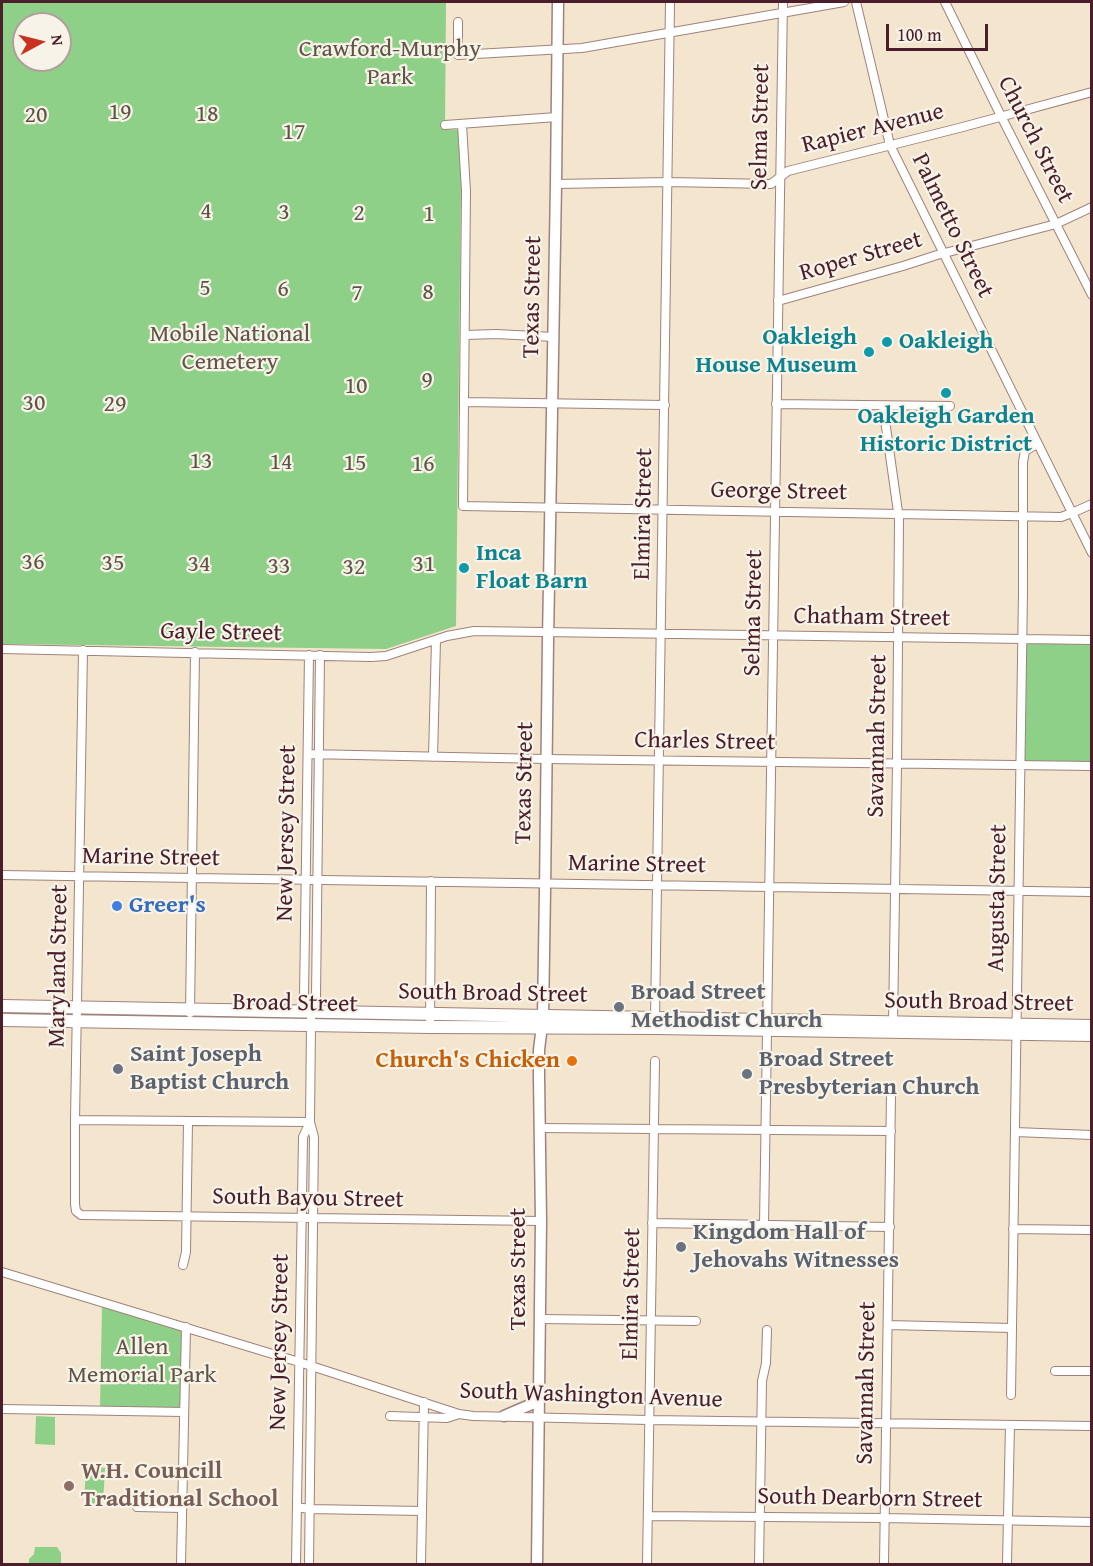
<!DOCTYPE html>
<html>
<head>
<meta charset="utf-8">
<style>
	body { margin:0 }
	#map { position:relative; width:1093px; height:1566px; overflow:hidden; background:#f4e5ce; font-family:"Gentium Book Plus",serif }
	canvas { display:block }
	.frame { position:absolute; inset:0; border:3px solid #4a1f2b; pointer-events:none }
	.north { position:absolute; left:12px; top:12px; width:60px; height:60px; box-sizing:border-box; background:#f7f3e8; border:2px solid #b29e9c; border-radius:50%; rotate:83deg; font-size:16px; font-weight:700; line-height:24px; text-align:center; color:#4a1f2b }
	.north::after { content:''; display:block; margin:auto; width:21px; height:27px; background:#c8321e; clip-path:polygon(50% 0,100% 100%,50% 72%,0 100%) }
	.scale { position:absolute; left:886px; top:24px; width:102px; height:27px; box-sizing:border-box; border:3px solid #4a1f2b; border-top:0; padding-left:8px; font-size:18px; line-height:21px; white-space:nowrap; color:#4a1f2b; -webkit-text-stroke:4px #f7f3e8; paint-order:stroke }
</style>
</head>
<body>
<div id="map">
<canvas width="1093" height="1566"></canvas>
<div class="frame"></div>
<div class="north">N</div>
<div class="scale">100 m</div>
</div>
<script>
const c = document.querySelector('canvas').getContext('2d');
c.lineJoin = 'round';
function fillPath(path, color) { c.fillStyle = color; c.fill(path, 'evenodd'); }
const toPath = rows => new Path2D(rows.map(r => 'M' + r).join(''));
function trace(path, color, width, dash) { c.strokeStyle = color; c.lineWidth = width; c.lineCap = dash ? 'butt' : 'round'; c.setLineDash(dash || []); c.stroke(path); }
function write(font, color, halo, rows, align = 'center') {
  c.font = font + ' "Gentium Book Plus",serif'; c.lineWidth = 4.5; c.setLineDash([]); c.textBaseline = 'middle'; c.strokeStyle = halo; c.fillStyle = color; for (const [text, x, y, turn = 0] of rows) {
    c.save(); c.translate(x, y); c.rotate((+turn || 0) * Math.PI / 180); c.textAlign = isNaN(turn) ? turn : align; if (halo) c.strokeText(text, 0, 0); c.fillText(text, 0, 0); c.restore();
  }
}
fillPath(toPath([
	[2,2,446,2,445,129,458,130,461,185,456,626,386,649,2,644],
	[24,24,60,24,60,60,24,60],
	[1022,640,1091,640,1091,766,1020,765],
	[102,1306,182,1330,181,1408,100,1408],
	[36,1416,55,1417,55,1445,35,1444],
	[86,1466,105,1468,103,1504,84,1504],
	[35,1547,57,1547,61,1553,61,1564,29,1564,29,1559,34,1554]
]), '#8fd088');
const street = toPath([
	[856,2,890,145,1092,553],
	[945,2,1001,116,1092,295],
	[458,22,458,55,582,48,844,2],
	[462,124,466,191,463,506,1061,517,1072,513,1092,504],
	[445,125,557,117],
	[556,184,668,182,771,184,788,171,959,128,1092,92],
	[778,301,903,266,937,255,1056,224,1092,207],
	[465,335,496,334,554,337],
	[465,402,665,405],
	[776,404,950,406],
	[883,406,899,519,897,764,893,1024],
	[2,649,371,657,386,656,447,636,474,631,1092,640],
	[83,650,75,1120,75,1204,76,1211,81,1215,541,1221],
	[309,655,304,996,311,1011],
	[308,754,546,759,1092,766],
	[433,757,436,640],
	[2,875,1092,892],
	[190,1013,195,652],
	[655,1020,670,2],
	[430,1027,431,881],
	[75,1120,310,1122],
	[539,1128,891,1131],
	[1015,1132,1092,1135],
	[652,1223,890,1227],
	[764,1225,783,2],
	[1013,1229,1092,1230],
	[183,1265,186,1252,188,1122],
	[2,1272,299,1362,459,1414,473,1416,649,1420,1092,1426],
	[540,1319,696,1321],
	[888,1325,1012,1328],
	[1055,1371,1092,1371],
	[1011,1395,1023,592,1023,462,1025,451,1037,444],
	[2,1409,184,1412],
	[390,1416,447,1418,459,1414],
	[137,1507,182,1508],
	[297,1507,309,1509,422,1511],
	[648,1516,884,1518,1092,1522],
	[181,1564,186,1327],
	[296,1564,303,1137,310,1122],
	[309,1564,314,1137,310,1122,311,1025,311,1011,316,997,320,655],
	[421,1564,424,1402],
	[647,1564,655,1061],
	[759,1564,762,1381,766,1363,767,1330],
	[884,1564,891,1095],
	[1007,1564,1010,1425]
]);
const secondary = toPath([
	[504,1416,532,1404,540,1392],
	[537,1564,541,1221,539,1077,539,1050,543,1017,545,890,548,640,556,184,558,2]
]);
const primary = toPath([
	[2,1006,1092,1026],
	[2,1020,430,1027,655,1028,1092,1035]
]);
trace(street, '#9f827c', 10);
trace(secondary, '#9f827c', 13);
trace(primary, '#9f827c', 14);
trace(street, '#fff', 8);
trace(secondary, '#fff', 10);
trace(primary, '#fff', 12);
for (const [x, y, r, color] of [
	[887,342,6,"#0f9aa8"],
	[869,352,6,"#0f9aa8"],
	[946,393,6,"#0f9aa8"],
	[464,568,6,"#0f9aa8"],
	[117,906,6,"#3f7fe0"],
	[619,1007,6,"#6b7280"],
	[572,1061,6,"#e8710a"],
	[118,1069,6,"#6b7280"],
	[747,1074,6,"#6b7280"],
	[681,1247,6,"#6b7280"],
	[69,1486,6,"#8d6e63"]
]) { const dot = new Path2D(); dot.arc(x, y, r, 0, 2 * Math.PI); c.fillStyle = color; c.fill(dot); trace(dot, '#f7f3e8', 2); }
write('24px', '#5f5447', '#f7f3e8', [
	["Crawford-Murphy",390,50],
	["Park",390,78],
	["19",120,113],
	["18",207,115],
	["20",36,116],
	["17",294,133],
	["4",206,212],
	["3",284,213],
	["2",359,214],
	["1",429,215],
	["5",205,289],
	["6",283,290],
	["8",428,293],
	["7",357,294],
	["Mobile National",230,335],
	["Cemetery",230,363],
	["9",427,381],
	["10",356,387],
	["30",34,404],
	["29",115,405],
	["13",201,462],
	["14",281,463],
	["15",355,464],
	["16",423,465],
	["36",33,563],
	["35",113,564],
	["34",199,565],
	["31",424,565],
	["33",279,567],
	["32",354,568],
	["Allen",142,1348],
	["Memorial Park",142,1376]
]);
write('24px', '#4a1f2b', '#f7f3e8', [
	["Selma Street",761,127,-89],
	["Rapier Avenue",873,129,-14],
	["Church Street",1035,140,63],
	["Palmetto Street",952,226,64],
	["Roper Street",861,257,-16],
	["Texas Street",533,297,-89],
	["George Street",779,492,1],
	["Elmira Street",644,514,-89],
	["Selma Street",754,613,-89],
	["Chatham Street",872,618,1],
	["Gayle Street",221,633,1],
	["Savannah Street",878,736,-89],
	["Charles Street",705,742,1],
	["Texas Street",525,783,-89],
	["New Jersey Street",287,833,-89],
	["Marine Street",151,858,1],
	["Marine Street",637,865,1],
	["Augusta Street",998,898,-89],
	["Maryland Street",59,966,-89],
	["South Broad Street",493,994,1],
	["South Broad Street",979,1003,1],
	["Broad Street",295,1004,1],
	["South Bayou Street",308,1199,1],
	["Texas Street",519,1269,-90],
	["Elmira Street",632,1294,-89],
	["New Jersey Street",280,1342,-89],
	["Savannah Street",867,1383,-89],
	["South Washington Avenue",591,1396,2],
	["South Dearborn Street",870,1499,1]
]);
write('bold 24px', '#0d838f', '#f7f3e8', [
	["Oakleigh",857,338,"right"],
	["House Museum",857,366,"right"],
	["Oakleigh",899,342],
	["Oakleigh Garden",946,417,"center"],
	["Historic District",946,445,"center"],
	["Inca",476,554],
	["Float Barn",476,582]
], 'left');
write('bold 24px', '#366cbe', '#f7f3e8', [
	["Greer's",129,906]
], 'left');
write('bold 24px', '#5b616d', '#f7f3e8', [
	["Broad Street",631,993],
	["Methodist Church",631,1021],
	["Saint Joseph",130,1055],
	["Baptist Church",130,1083],
	["Broad Street",759,1060],
	["Presbyterian Church",759,1088],
	["Kingdom Hall of",693,1233],
	["Jehovahs Witnesses",693,1261]
], 'left');
write('bold 24px', '#c56008', '#f7f3e8', [
	["Church's Chicken",560,1061]
], 'right');
write('bold 24px', '#785e54', '#f7f3e8', [
	["W.H. Councill",81,1472],
	["Traditional School",81,1500]
], 'left');
</script>
</body>
</html>
